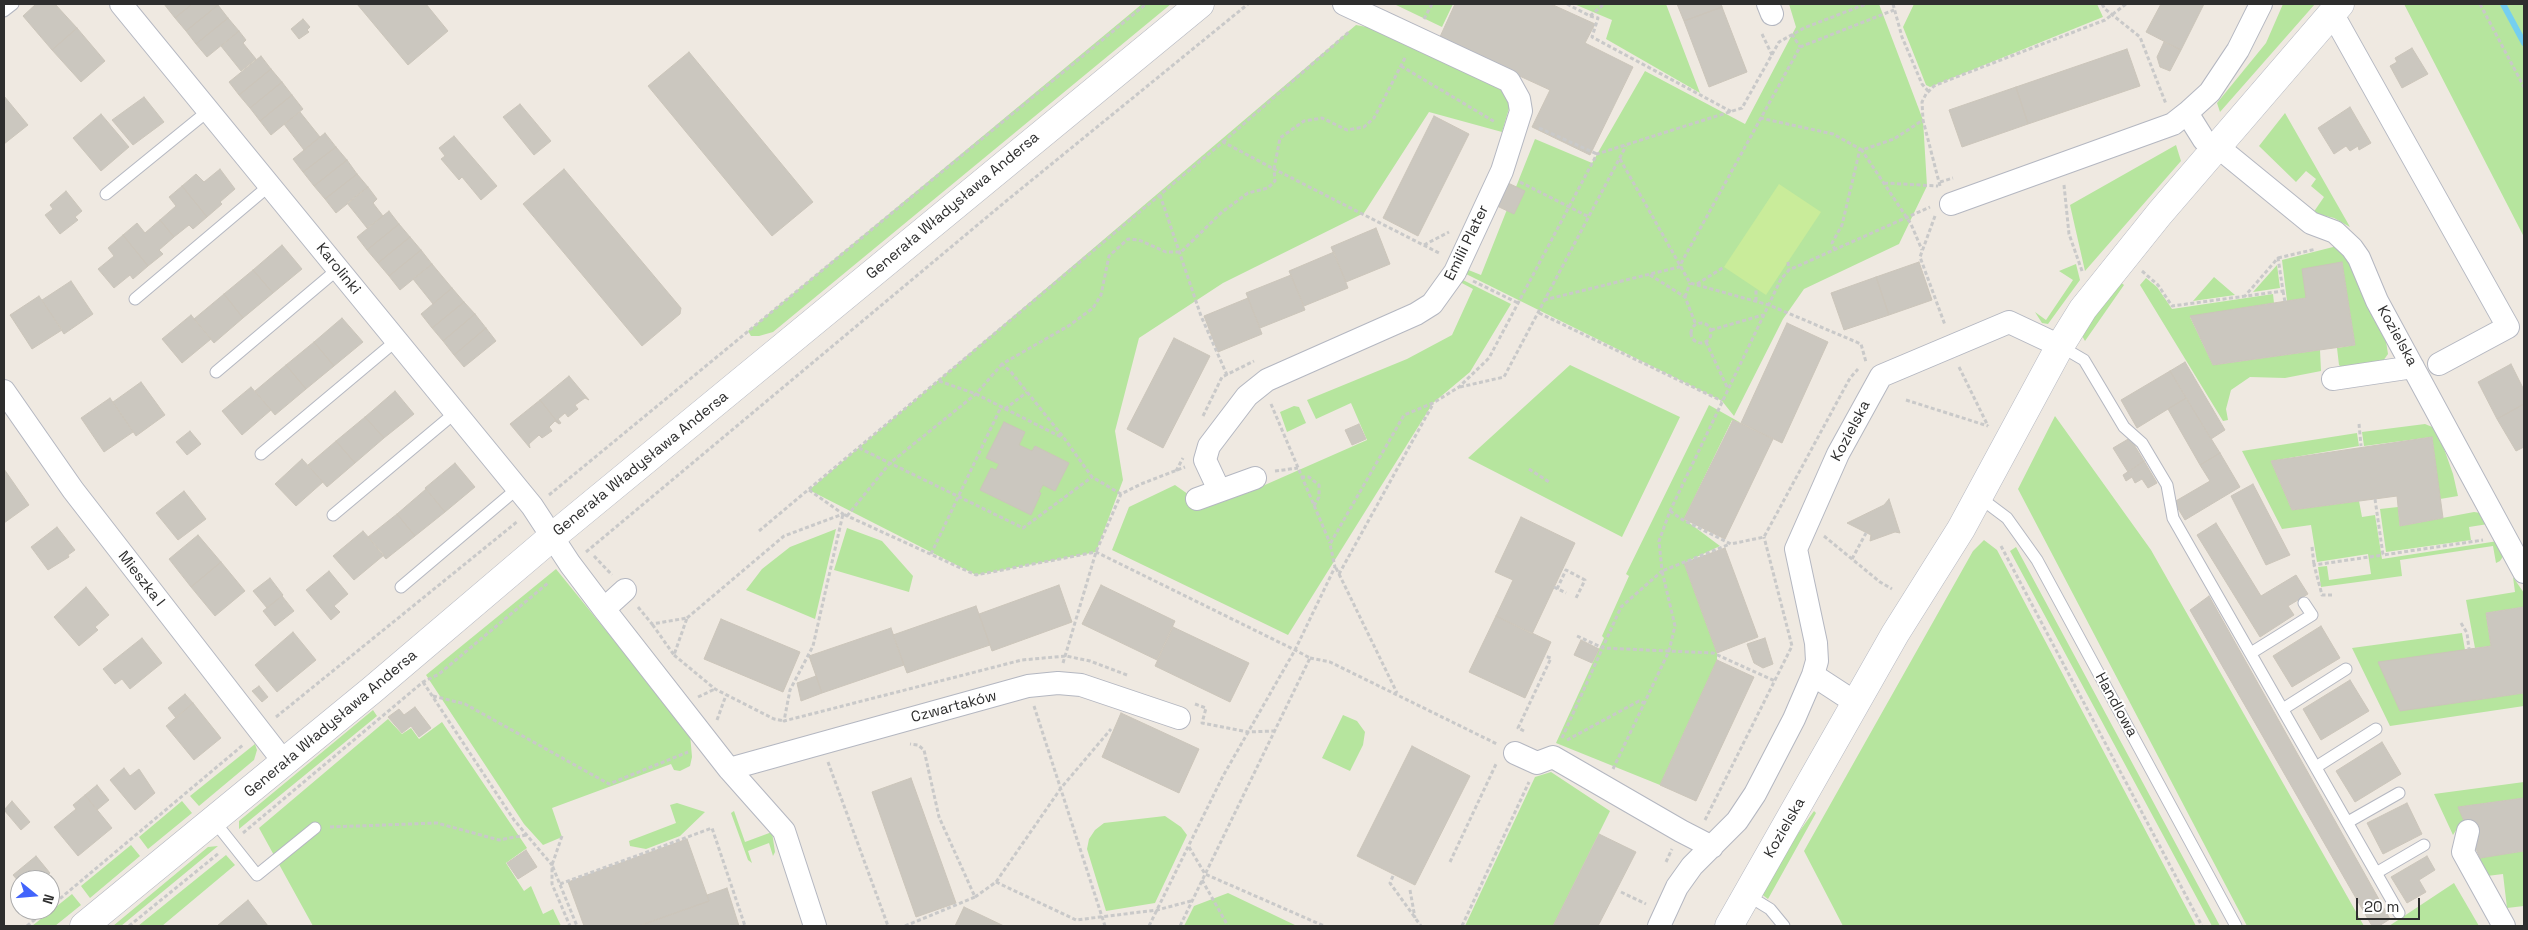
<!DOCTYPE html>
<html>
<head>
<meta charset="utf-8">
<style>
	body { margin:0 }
	#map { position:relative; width:2528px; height:930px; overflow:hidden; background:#efe9e1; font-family:"Space Grotesk",sans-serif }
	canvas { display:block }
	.frame { position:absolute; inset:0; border:5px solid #2e2e2e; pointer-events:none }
	.north { position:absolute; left:10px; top:870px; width:50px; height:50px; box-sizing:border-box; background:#fff; border:1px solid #ababab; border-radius:50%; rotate:107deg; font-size:14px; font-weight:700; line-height:20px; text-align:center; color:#2e2e2e }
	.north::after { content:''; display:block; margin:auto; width:18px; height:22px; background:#4264fb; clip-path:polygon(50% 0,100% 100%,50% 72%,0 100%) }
	.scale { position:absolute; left:2356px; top:898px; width:64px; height:22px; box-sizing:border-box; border:2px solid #2e2e2e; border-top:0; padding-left:6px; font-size:15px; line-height:18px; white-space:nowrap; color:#2e2e2e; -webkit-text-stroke:4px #fff; paint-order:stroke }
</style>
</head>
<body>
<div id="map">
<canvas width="2528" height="930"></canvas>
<div class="frame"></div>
<div class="north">N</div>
<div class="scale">20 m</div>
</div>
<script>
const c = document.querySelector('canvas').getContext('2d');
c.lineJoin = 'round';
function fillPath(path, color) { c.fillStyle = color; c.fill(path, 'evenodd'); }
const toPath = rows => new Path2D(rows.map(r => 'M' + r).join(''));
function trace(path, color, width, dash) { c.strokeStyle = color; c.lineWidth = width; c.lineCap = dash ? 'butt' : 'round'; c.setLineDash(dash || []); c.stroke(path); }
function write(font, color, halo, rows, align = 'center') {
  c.font = font + ' "Space Grotesk",sans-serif'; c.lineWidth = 4; c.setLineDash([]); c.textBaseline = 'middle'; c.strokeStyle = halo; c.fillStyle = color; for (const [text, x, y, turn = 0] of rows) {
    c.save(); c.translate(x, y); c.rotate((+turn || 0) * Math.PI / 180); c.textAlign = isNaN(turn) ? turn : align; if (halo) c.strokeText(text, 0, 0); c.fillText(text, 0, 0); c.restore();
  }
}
fillPath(toPath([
	[1142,4,1171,4,773,332,759,336,751,336,748,331],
	[1394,4,1453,4,1442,27],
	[1574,4,1666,4,1700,93,1606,39,1612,20],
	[1789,4,1879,4,1923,120,1927,186,1899,244,1804,289,1783,319,1734,416,1722,401,1464,273,1466,269,1481,275,1535,139,1592,163,1645,71,1745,124,1796,27],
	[1914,4,2097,4,2103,17,1930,87,1926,85,1903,27],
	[2283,4,2315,4,2220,112,2217,103,2266,43],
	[2404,4,2524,4,2524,237],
	[1356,25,1415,36,1515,88,1502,132,1429,112,1364,213,1223,283,1139,338,1115,431,1123,480,1096,552,976,575,809,490],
	[2285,113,2350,227,2334,218,2313,213,2324,197,2311,186,2316,179,2306,171,2296,182,2259,146],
	[2176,145,2181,161,2085,271,2070,205],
	[2337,246,2350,263,2385,335,2388,354,2383,361,2342,368,2339,365,2337,348,2355,345,2342,263,2306,298,2287,301,2282,260],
	[2076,264,2080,280,2048,324,2042,323,2035,312,2046,320,2073,280,2059,271],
	[2277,265,2280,288,2253,292],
	[2214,277,2235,295,2193,301],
	[2146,278,2157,287,2172,309,2273,294,2274,303,2190,317,2213,365,2320,350,2321,371,2285,378,2250,377,2231,390,2226,409,2228,420,2223,421,2140,285],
	[1461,279,1511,304,1470,372,1433,403,1288,635,1112,550,1129,507,1175,485,1205,506,1258,488,1367,440,1351,403,1316,419,1307,400,1407,359,1452,335,1473,289,1460,282],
	[2119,281,2124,285,2085,341,2081,334],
	[1570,365,1680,417,1622,537,1468,458],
	[1709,405,1741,423,1732,420,1684,519,1720,546,1684,563,1717,653,1717,660,1660,785,1556,743,1604,638,1602,636,1629,576,1626,574],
	[1294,406,1299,407,1306,423,1287,432,1280,412],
	[2055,416,2151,550,2364,926,2247,926,2018,489],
	[2425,424,2437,429,2453,474,2458,496,2440,499,2432,437,2364,446,2362,432],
	[2357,433,2359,446,2271,461,2292,510,2359,501,2362,517,2375,515,2382,559,2498,541,2504,555,2500,561,2496,563,2493,546,2400,560,2402,576,2321,587,2318,567,2327,566,2329,580,2371,574,2368,554,2317,562,2311,525,2282,529,2242,451],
	[2398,507,2400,526,2474,512,2481,513,2488,524,2469,527,2471,540,2386,552,2380,509],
	[847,528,882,541,913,576,909,592,834,570],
	[836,529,815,619,746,590,762,569,790,547],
	[1984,540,1997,550,2196,926,1843,926,1804,851,1973,551],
	[2016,547,2220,926,2212,926,2010,551],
	[556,569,690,734,692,757,690,766,680,771,674,770,671,764,552,808,562,837,543,845,524,824,426,675],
	[2513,577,2524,593,2524,607,2486,613,2491,646,2475,648,2466,600,2515,592],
	[2462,633,2465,650,2400,710,2524,693,2524,706,2390,726,2352,648],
	[373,710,377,716,239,829,239,821],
	[1343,715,1357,721,1365,732,1363,745,1350,771,1322,758],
	[388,719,402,734,411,728,419,739,442,722,527,848,506,863,524,891,531,886,543,914,553,909,561,926,313,926,259,828],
	[255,744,257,750,254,760,199,806,190,796],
	[1551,772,1610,811,1553,926,1465,926,1535,777],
	[2524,782,2524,798,2459,807,2465,823,2458,827,2453,835,2434,794],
	[182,801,192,813,148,849,139,837],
	[677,803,705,812,680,836,646,849,630,846,629,841,676,823,670,805],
	[734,811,745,842,772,832,775,852,773,856,769,843,748,851,752,863,748,860,731,813],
	[1814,811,1816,813,1768,899,1760,893,1784,853],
	[1165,816,1181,827,1187,835,1155,903,1106,911,1087,849,1089,839,1095,830,1104,823],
	[131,845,140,856,90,898,81,886],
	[218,846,121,926,113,926,208,847],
	[2524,851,2524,906,2507,908,2503,874,2487,876,2477,858],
	[226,855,235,865,162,926,138,926],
	[2454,883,2479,926,2389,926],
	[1228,893,1297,926,1184,926,1194,906],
	[72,894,81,905,55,926,32,926]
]), '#b6e59e');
fillPath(toPath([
	[1779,184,1821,212,1766,295,1724,267]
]), '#c9ec9a');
trace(toPath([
	[2503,4,2524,43]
]), '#75cff0', 6);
const building = toPath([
	[36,4,55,4,77,28,52,50,23,16,36,4],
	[164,4,192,4,175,18,164,4],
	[192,4,218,5,186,31,175,18,192,4],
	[357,4,426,4,448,31,408,65,357,4],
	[1455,4,1551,4,1595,24,1585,43,1633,67,1590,155,1532,127,1550,90,1439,39,1455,4],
	[1677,4,1721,4,1722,7,1684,21,1677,4],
	[2161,4,2204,4,2181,50,2146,32,2161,4],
	[218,5,228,18,196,44,186,31,218,5],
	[1722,7,1747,72,1709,87,1684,21,1722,7],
	[228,18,239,31,207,57,196,44,228,18],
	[303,19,310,27,307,30,309,32,299,39,291,29,303,19],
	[77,28,105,61,81,82,52,50,77,28],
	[239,31,246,40,243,43,256,59,241,71,221,46,239,31],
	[2164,42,2181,50,2170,71,2160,67,2157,57,2164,42],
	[2412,48,2428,74,2402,88,2390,66,2397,62,2395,58,2412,48],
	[2127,49,2140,86,2028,124,2016,87,2127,49],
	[689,52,813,202,772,236,648,86,689,52],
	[261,56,271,69,239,95,229,82,261,56],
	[271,69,282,82,250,108,239,95,271,69],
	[282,82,292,95,260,121,250,108,282,82],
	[2016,87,2028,124,1962,147,1949,110,2016,87],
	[292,95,303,109,271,135,260,121,292,95],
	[4,96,28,125,4,144,4,96],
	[144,97,164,122,133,145,112,120,144,97],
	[520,104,551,141,534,155,503,117,520,104],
	[2350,107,2371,143,2359,150,2358,146,2350,151,2346,146,2334,154,2318,128,2350,107],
	[300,112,320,137,304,150,284,124,300,112],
	[101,114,129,147,101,171,73,138,101,114],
	[1434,116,1469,134,1418,236,1383,218,1434,116],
	[325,133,336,147,303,172,293,159,325,133],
	[454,136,497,186,481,200,462,177,459,180,441,159,445,156,439,148,454,136],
	[336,147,347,160,314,186,303,172,336,147],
	[347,160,357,174,325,199,314,186,347,160],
	[220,169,235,189,220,202,222,204,207,217,182,186,196,174,204,182,220,169],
	[564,169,681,308,680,314,642,346,523,204,564,169],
	[357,174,368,187,336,213,325,199,357,174],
	[1508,183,1525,191,1514,214,1497,206,1508,183],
	[182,186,207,217,193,229,189,225,174,237,160,220,176,206,169,197,182,186],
	[368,187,377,199,373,203,383,216,367,228,347,203,368,187],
	[66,191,82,211,75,217,78,220,60,234,45,215,53,209,50,205,66,191],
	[389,211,399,224,367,250,357,237,389,211],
	[160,220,174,237,159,250,163,254,148,266,123,235,137,223,145,233,160,220],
	[399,224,410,237,378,263,367,250,399,224],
	[1376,228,1390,264,1346,282,1331,247,1376,228],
	[123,235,148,266,133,279,130,275,114,288,98,269,114,256,108,248,123,235],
	[410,237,421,250,389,276,378,263,410,237],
	[282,245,302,269,273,293,253,270,282,245],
	[421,250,432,264,400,290,389,276,421,250],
	[1334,252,1348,288,1304,306,1289,271,1334,252],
	[1919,262,1932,300,1889,315,1876,277,1919,262],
	[2342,262,2355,345,2213,365,2190,316,2306,298,2302,269,2342,262],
	[432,264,452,288,433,304,413,279,432,264],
	[253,270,273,293,243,318,224,294,253,270],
	[1291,275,1305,310,1260,328,1246,293,1291,275],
	[1876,277,1889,315,1844,330,1831,293,1876,277],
	[71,281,93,314,64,334,42,300,71,281],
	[452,288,464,302,432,328,421,314,452,288],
	[224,294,243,318,214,343,194,319,224,294],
	[39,296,62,330,32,349,10,315,39,296],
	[1248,298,1262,334,1218,352,1204,316,1248,298],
	[464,302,475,314,443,341,432,328,464,302],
	[475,314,486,328,454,355,443,341,475,314],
	[191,315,211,339,182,363,162,339,191,315],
	[342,318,363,342,334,366,314,342,342,318],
	[1787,323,1828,342,1782,443,1741,423,1787,323],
	[486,328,496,341,464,367,454,355,486,328],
	[1174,338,1210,356,1163,448,1127,429,1174,338],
	[314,342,334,366,306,389,286,365,314,342],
	[2185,362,2225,430,2211,439,2170,371,2185,362],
	[2511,364,2524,390,2524,404,2497,419,2478,382,2511,364],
	[286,365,306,389,275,415,255,391,286,365],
	[2170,371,2186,398,2137,428,2121,400,2170,371],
	[569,376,589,400,585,398,575,405,578,409,568,417,565,413,558,419,561,423,559,424,540,400,569,376],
	[141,382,165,415,136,436,113,402,141,382],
	[251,387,271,410,242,435,222,411,251,387],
	[395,391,414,414,384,438,365,417,395,391],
	[110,398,133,432,104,452,81,418,110,398],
	[2186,398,2220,453,2200,465,2168,409,2186,398],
	[540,400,559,424,555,421,549,427,552,431,542,438,539,435,529,444,530,448,510,424,540,400],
	[2524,404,2524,447,2516,451,2497,419,2524,404],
	[365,417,384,438,355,463,336,441,365,417],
	[1733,420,1773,439,1725,539,1684,519,1733,420],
	[1004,422,1025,432,1019,445,1032,451,1035,446,1069,463,1055,491,1043,485,1039,492,1041,493,1031,515,980,490,991,468,996,470,999,464,986,458,1004,422],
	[1359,424,1366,439,1352,445,1345,430,1359,424],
	[190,431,201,444,187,455,176,442,190,431],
	[2432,437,2443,518,2400,526,2397,496,2292,510,2271,461,2432,437],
	[2130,438,2144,461,2128,472,2113,448,2130,438],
	[336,441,355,463,327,487,308,465,336,441],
	[2220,453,2240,487,2185,520,2174,502,2210,481,2200,465,2220,453],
	[302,459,323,482,296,506,275,484,302,459],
	[2144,461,2157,483,2148,488,2142,479,2135,483,2132,477,2126,481,2123,475,2144,461],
	[455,463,475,487,445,512,425,488,455,463],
	[4,469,29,505,4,523,4,469],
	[2253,484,2290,555,2266,565,2231,496,2253,484],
	[426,489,445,512,415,536,397,514,426,489],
	[184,491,206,519,178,540,156,513,184,491],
	[1889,499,1900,533,1895,532,1870,541,1871,535,1847,523,1884,505,1889,499],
	[397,514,415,536,386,559,368,537,397,514],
	[1521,517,1575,543,1532,634,1496,616,1513,580,1495,572,1521,517],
	[2216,523,2261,596,2296,575,2308,594,2288,606,2294,615,2260,637,2197,535,2216,523],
	[57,527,75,550,68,555,69,557,48,570,31,547,57,527],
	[363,531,384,555,354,580,333,556,363,531],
	[198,535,221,562,191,587,169,559,198,535],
	[1725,548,1758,637,1717,653,1684,563,1725,548],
	[221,562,245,591,215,616,191,587,221,562],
	[329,571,348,594,334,606,340,612,331,620,306,590,329,571],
	[270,578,283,595,267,608,253,591,270,578],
	[1059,585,1072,622,992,651,979,614,1059,585],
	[1101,585,1175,621,1157,660,1082,624,1101,585],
	[86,587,109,615,95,627,98,630,79,646,54,617,86,587],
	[282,596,294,611,275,626,263,611,282,596],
	[2209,596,2390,919,2379,926,2372,926,2190,610,2209,596],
	[976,606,990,645,907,673,893,635,976,606],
	[2524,607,2524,693,2400,711,2378,662,2491,646,2486,613,2524,607],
	[1496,616,1551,642,1525,698,1469,672,1496,616],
	[721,619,800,652,783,692,704,659,721,619],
	[2321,626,2340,658,2292,687,2273,656,2321,626],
	[1173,627,1249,663,1230,702,1155,666,1173,627],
	[891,628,904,665,822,693,809,656,891,628],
	[293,632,316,660,277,692,255,665,293,632],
	[142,638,162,663,130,689,122,679,115,684,103,669,142,638],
	[1765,638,1773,664,1763,668,1754,663,1747,644,1765,638],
	[1581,640,1599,649,1592,663,1574,655,1581,640],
	[1717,660,1754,677,1696,801,1660,785,1717,660],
	[816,676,822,693,801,701,797,683,816,676],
	[2350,680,2369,711,2321,740,2303,709,2350,680],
	[259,686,268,697,262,702,252,691,259,686],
	[185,694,193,703,176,718,168,708,185,694],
	[193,703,221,738,194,760,166,726,193,703],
	[415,707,431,728,419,737,411,726,402,733,388,717,399,709,404,715,415,707],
	[1121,713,1199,749,1179,793,1102,757,1121,713],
	[2382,742,2401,774,2355,802,2336,771,2382,742],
	[1412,746,1470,776,1415,885,1357,856,1412,746],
	[124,768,130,776,139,769,155,793,135,810,110,780,124,768],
	[911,778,956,903,916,917,872,792,911,778],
	[97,785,109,800,97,810,85,795,97,785],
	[85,795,112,828,78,856,54,827,76,809,73,805,85,795],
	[2524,798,2524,851,2480,858,2458,807,2524,798],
	[12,801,30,822,21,830,4,810,12,801],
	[2407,803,2422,834,2383,854,2367,823,2407,803],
	[1599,834,1636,852,1598,926,1553,926,1599,834],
	[687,839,709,901,639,926,584,926,568,882,687,839],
	[526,850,537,867,518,879,507,863,526,850],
	[36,856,50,873,47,876,49,879,20,880,20,883,13,875,36,856],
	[2427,856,2435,870,2419,880,2426,892,2407,903,2391,877,2427,856],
	[727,888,739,926,645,926,644,924,709,901,707,895,727,888],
	[248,900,268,926,217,926,248,900],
	[964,907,1004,926,955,926,964,907]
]);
fillPath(building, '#cbc7bf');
trace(building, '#cbc5ba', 1);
const service = toPath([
	[4,11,13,4],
	[106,194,208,111],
	[135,299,270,185],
	[2060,346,2084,360,2124,427,2142,443,2167,485,2173,518,2399,913],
	[216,372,338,269],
	[261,454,397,340],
	[1979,497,2007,518,2037,560,2236,926],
	[333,515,456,412],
	[401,587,518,488],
	[2251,653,2312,615,2304,603],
	[2283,709,2346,669],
	[2316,767,2376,729],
	[214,821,257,875,315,828],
	[2348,822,2399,793],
	[2376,873,2424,845],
	[1747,895,1770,909,1784,926]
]);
const minor = toPath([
	[121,4,532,506,570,564,604,609,729,769,784,831,815,926],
	[1768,4,1772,14],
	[2332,13,2508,327,2439,364],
	[2187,113,2210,92,2238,50,2261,4],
	[1951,204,2173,124,2187,113,2204,140,2218,147,2311,223,2335,232,2352,248,2359,258,2377,301,2524,572],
	[2333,379,2413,367],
	[4,391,73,490,284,762],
	[1219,490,1205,460,1209,446,1247,396,1267,380,1416,314,1432,304,1455,272,1502,171,1521,111,1519,99,1509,81,1344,4],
	[1197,499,1255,478],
	[604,609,625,590],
	[1813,675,1817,661,1816,643,1796,549,1838,454,1881,376,2009,322,2060,346],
	[1515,753,1537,763,1553,757,1681,831,1712,847],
	[729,769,1028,686,1058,683,1081,685,1179,718],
	[2468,831,2463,852,2504,926],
	[1659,926,1677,887,1692,866,1737,821,1755,794,1794,719,1813,675,1856,703]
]);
const tertiary = toPath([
	[84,926,372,690,552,537,1200,4],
	[1729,926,1895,634,1961,529,2060,346,2083,309,2160,213,2340,4]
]);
trace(service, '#b4b7c1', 13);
trace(minor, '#b4b7c1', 24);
trace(tertiary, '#b4b7c1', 29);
trace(toPath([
	[1567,4,1590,16,1604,4],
	[1893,4,1902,37,1922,84,1928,91],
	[2102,4,2105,9,2140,37,2166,104],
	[2480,4,2524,87],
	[1590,16,1598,18,1592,37,1732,112],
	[1424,19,1432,4],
	[1762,34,1772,55],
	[1792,34,1800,47],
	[1401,66,1495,122],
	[1760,118,1833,134,1862,150,1894,139,1923,120],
	[1539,128,1597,154],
	[1223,142,1350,31],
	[1861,149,1911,224,1922,250],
	[1620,159,1690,283,1769,305,1861,344,1866,362],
	[1520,182,1589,217],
	[1940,182,1953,178],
	[1884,183,1938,186],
	[2064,185,2069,234,2082,271],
	[1940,186,1923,120,1922,102,1926,94,1934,86,1946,81,2105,20,2126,4],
	[1160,195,1201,316,1227,375],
	[1935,216,1920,257,1945,325],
	[1424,245,1449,232],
	[1835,250,1832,243,1842,225,1860,149],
	[2278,258,2316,249],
	[1788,262,1789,270],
	[2142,271,2158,285,2172,306,2283,291,2278,258,2245,296],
	[1650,275,1685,297,1696,325],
	[1473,281,1518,303],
	[1697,284,1724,267],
	[2283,291,2285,302],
	[1685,297,1690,283],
	[1544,300,1679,267,1800,47,1894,10],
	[1756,301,1756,289],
	[1539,313,1722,401],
	'1691 333a10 10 0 1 1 20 0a10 10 0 1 1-20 0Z',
	[1711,330,1763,315],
	[1706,342,1728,389],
	[1959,367,1988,426],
	[939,381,976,394,1061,437],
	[1460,387,1504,377,1626,146],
	[1906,400,1988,426],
	[1271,404,1330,543],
	[1005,409,1027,392],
	[1203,416,1222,377,1254,361],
	[2359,424,2361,446],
	[859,448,1023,528,1092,477],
	[1529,469,1549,482],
	[1176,471,1183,458],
	[1275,471,1298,468],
	[1301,477,1309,477,1319,485,1319,497,1314,506],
	[1121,494,1092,477,1064,438,1011,372,1002,364,1070,325,1093,308,1101,295,1109,256,1128,239,1139,240,1166,252,1181,252,1222,212,1248,193,1268,188,1275,181,1274,169,1441,254],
	[549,495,1146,4],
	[2375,499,2383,555,2483,540],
	[1670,511,1683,520,1731,544,1764,537,1850,378,1858,369],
	[847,516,890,463,976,394,1002,364],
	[759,531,1223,142,1274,169,1280,138,1304,121,1322,118,1347,130,1364,127,1374,118,1406,56],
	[1824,536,1880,582,1892,589],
	[2001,546,2202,926],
	[2312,547,2314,565],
	[586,552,1005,202,1248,4],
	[931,554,1001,407],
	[594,556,612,575],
	[1852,559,1866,533],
	[1336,568,1339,574,1433,404],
	[1339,574,1397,693],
	[1554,587,1566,593],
	[1557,589,1566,570,1585,580,1576,598],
	[2332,595,2322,595,2314,565,2383,555],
	[638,607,652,624,687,618,674,655,652,624],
	[687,618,784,536,843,514,809,490],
	[2461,623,2467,633,2469,649],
	[1577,636,1603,648,1713,653,1775,681],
	[674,655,715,689,774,719,784,721],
	[1310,658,1330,662,1497,744],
	[1063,663,1096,552,1121,494,1141,484,1185,467],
	[1127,675,1090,661,1066,656,1022,660,784,721,790,690,813,646,843,514,976,575,1096,552,1295,650,1310,658,1180,926],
	[423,682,514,820,552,865,552,884,570,926],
	[433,696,465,704,609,784,688,752],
	[698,697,715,689],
	[1195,704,1206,708,1202,723,1248,732,1274,731],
	[1034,706,1105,926],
	[276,717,518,521],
	[717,720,726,695],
	[1524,731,1518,728,1551,658,1544,656],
	[1562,738,1621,607,1662,571,1659,541,1670,511,1781,279,1789,270,1930,207],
	[1567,740,1639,701,1644,703],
	[828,762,888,926],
	[1613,769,1669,651,1675,626,1662,571,1730,544],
	[1705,820,1792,646,1764,537],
	[330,827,437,823,499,840,526,835],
	[243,833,423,682,439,674,548,583],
	[562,836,552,865,577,926],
	[1189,847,1205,874,1324,926],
	[1450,862,1497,762],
	[1666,862,1672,849],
	[1393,876,1390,883,1421,926],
	[1202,880,1228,926],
	[996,882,1076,920,1157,910,1191,901],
	[560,884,712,828,745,926],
	[1410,890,1415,918],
	[1621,892,1646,904],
	[975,897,996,882,1061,788,1111,729],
	[50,907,243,745],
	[27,926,46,910],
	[129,926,219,853],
	[905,926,975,897,939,817,924,750,918,745,910,744],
	[1149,926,1223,776,1295,650,1335,567,1330,544,1404,415,1433,403,1459,387,1489,358,1597,154,1742,108,1779,42,1804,28,1866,4],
	[1462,926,1529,782]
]), '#c9c9c9', 3, [4, 2.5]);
trace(service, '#fff', 11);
trace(minor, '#fff', 22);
trace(tertiary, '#fff', 28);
write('15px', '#2e2e2e', '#fff', [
	["Generała Władysława Andersa",953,206,-40],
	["Emilii Plater",1467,243,-64],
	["Karolinki",338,269,51],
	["Kozielska",2397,336,61],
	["Kozielska",1851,431,-62],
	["Generała Władysława Andersa",641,464,-39],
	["Mieszka I",141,579,52],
	["Handlowa",2116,705,61],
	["Czwartaków",954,707,-15],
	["Generała Władysława Andersa",331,724,-40],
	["Kozielska",1785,828,-60]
]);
</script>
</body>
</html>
